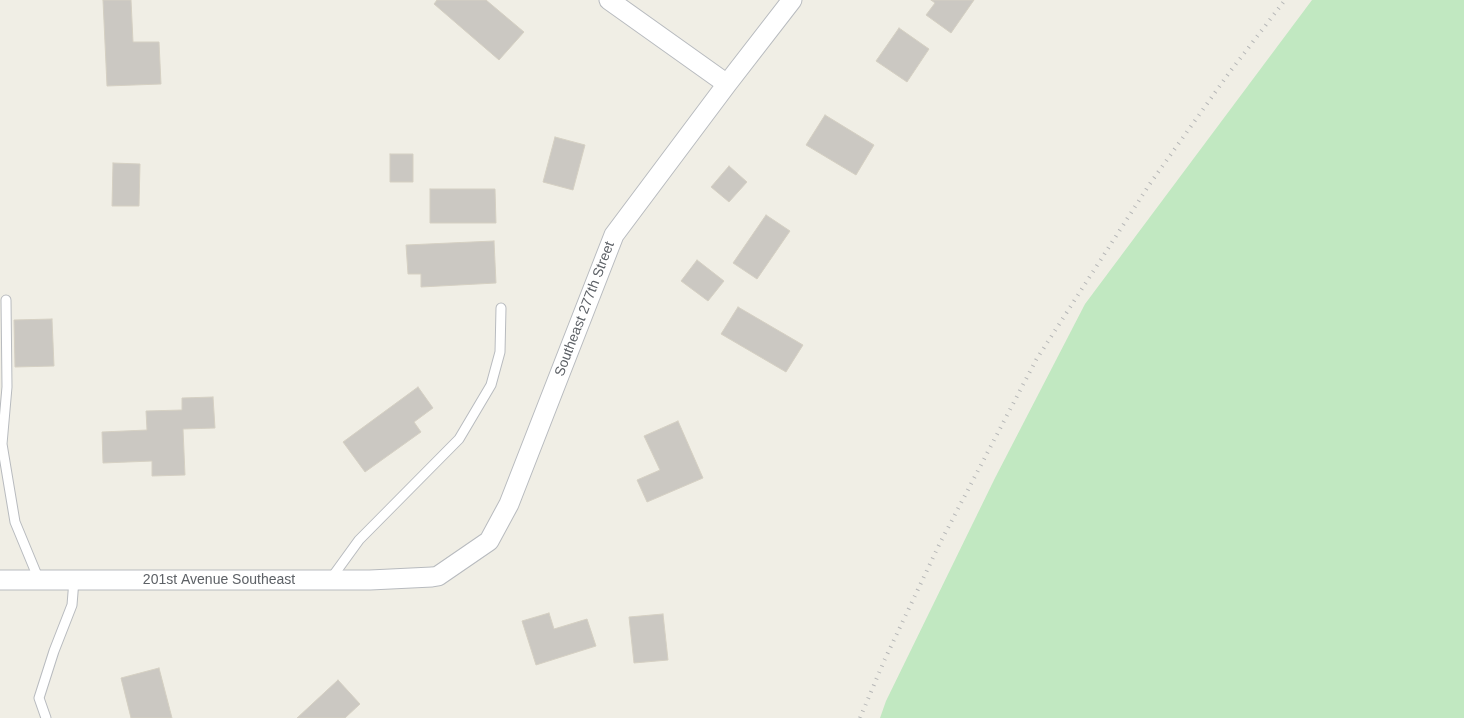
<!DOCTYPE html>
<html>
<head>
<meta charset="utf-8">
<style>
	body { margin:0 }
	canvas { display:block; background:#f0eee5 }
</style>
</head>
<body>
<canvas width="1464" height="718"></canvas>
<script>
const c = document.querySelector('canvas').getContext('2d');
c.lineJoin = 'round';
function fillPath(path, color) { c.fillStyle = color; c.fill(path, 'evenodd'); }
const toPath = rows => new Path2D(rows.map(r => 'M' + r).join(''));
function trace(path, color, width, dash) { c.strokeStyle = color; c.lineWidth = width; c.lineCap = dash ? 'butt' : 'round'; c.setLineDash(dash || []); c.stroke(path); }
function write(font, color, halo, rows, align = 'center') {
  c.font = font + ' Helvetica,sans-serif'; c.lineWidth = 4; c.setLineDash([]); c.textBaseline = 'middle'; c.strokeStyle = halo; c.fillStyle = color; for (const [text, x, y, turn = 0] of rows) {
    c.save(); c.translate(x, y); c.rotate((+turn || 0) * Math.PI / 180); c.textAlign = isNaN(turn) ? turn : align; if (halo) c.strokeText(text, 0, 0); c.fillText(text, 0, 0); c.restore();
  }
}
fillPath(toPath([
	[1312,0,1464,0,1464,718,880,718,886,701,995,478,1085,304]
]), '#c1e8c1');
const building = toPath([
	[103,0,131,0,133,42,159,42,161,84,107,86,103,0],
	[437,0,486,0,524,32,499,60,434,4,437,0],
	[931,0,974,0,951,33,926,15,935,3,931,0],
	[899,28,929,49,907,82,876,61,899,28],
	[825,115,874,145,856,175,806,145,825,115],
	[555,137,585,145,573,190,543,182,555,137],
	[390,154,413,154,413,182,390,182,390,154],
	[113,163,140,164,139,206,112,206,113,163],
	[729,166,747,182,729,202,711,187,729,166],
	[430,189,495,189,496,223,430,223,430,189],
	[766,215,790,231,757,279,733,263,766,215],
	[494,241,496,283,421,287,421,274,408,274,406,245,494,241],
	[697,260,724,281,708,301,681,281,697,260],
	[738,307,803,345,786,372,721,334,738,307],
	[52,319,54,366,15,367,14,320,52,319],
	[418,387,433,408,414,422,421,432,365,472,343,442,418,387],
	[213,397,215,428,183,429,185,475,152,476,152,461,103,463,102,432,147,430,146,411,182,410,182,398,213,397],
	[678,421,703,478,647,502,637,480,660,470,644,436,678,421],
	[549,613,554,629,587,619,596,646,536,665,522,621,549,613],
	[663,614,668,660,634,663,629,617,663,614],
	[159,668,172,718,131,718,121,678,159,668],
	[338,680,360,704,345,718,297,718,338,680]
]);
fillPath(building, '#cbc8c2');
trace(building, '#d5d0c3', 1);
const service = toPath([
	[6,300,7,387,2,444,15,522,39,580],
	[330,580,359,540,459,439,491,385,500,352,501,308],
	[46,718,39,698,54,651,72,605,74,580]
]);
const minor = toPath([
	[609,0,727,84],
	[0,580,370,580,432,577,438,576,489,541,509,504,614,235,727,84,792,0]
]);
trace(service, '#b8bbbf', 11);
trace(minor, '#b8bbbf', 21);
trace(service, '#fff', 9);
trace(minor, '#fff', 19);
trace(toPath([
	[860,718,884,661,939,545,1036,360,1149,185,1229,73,1285,0]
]), '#b6b7b7', 4, [1, 6]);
write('14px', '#5d6166', '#fff', [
	["Southeast 277th Street",585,309,-69],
	["201st Avenue Southeast",219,580]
]);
</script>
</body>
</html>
